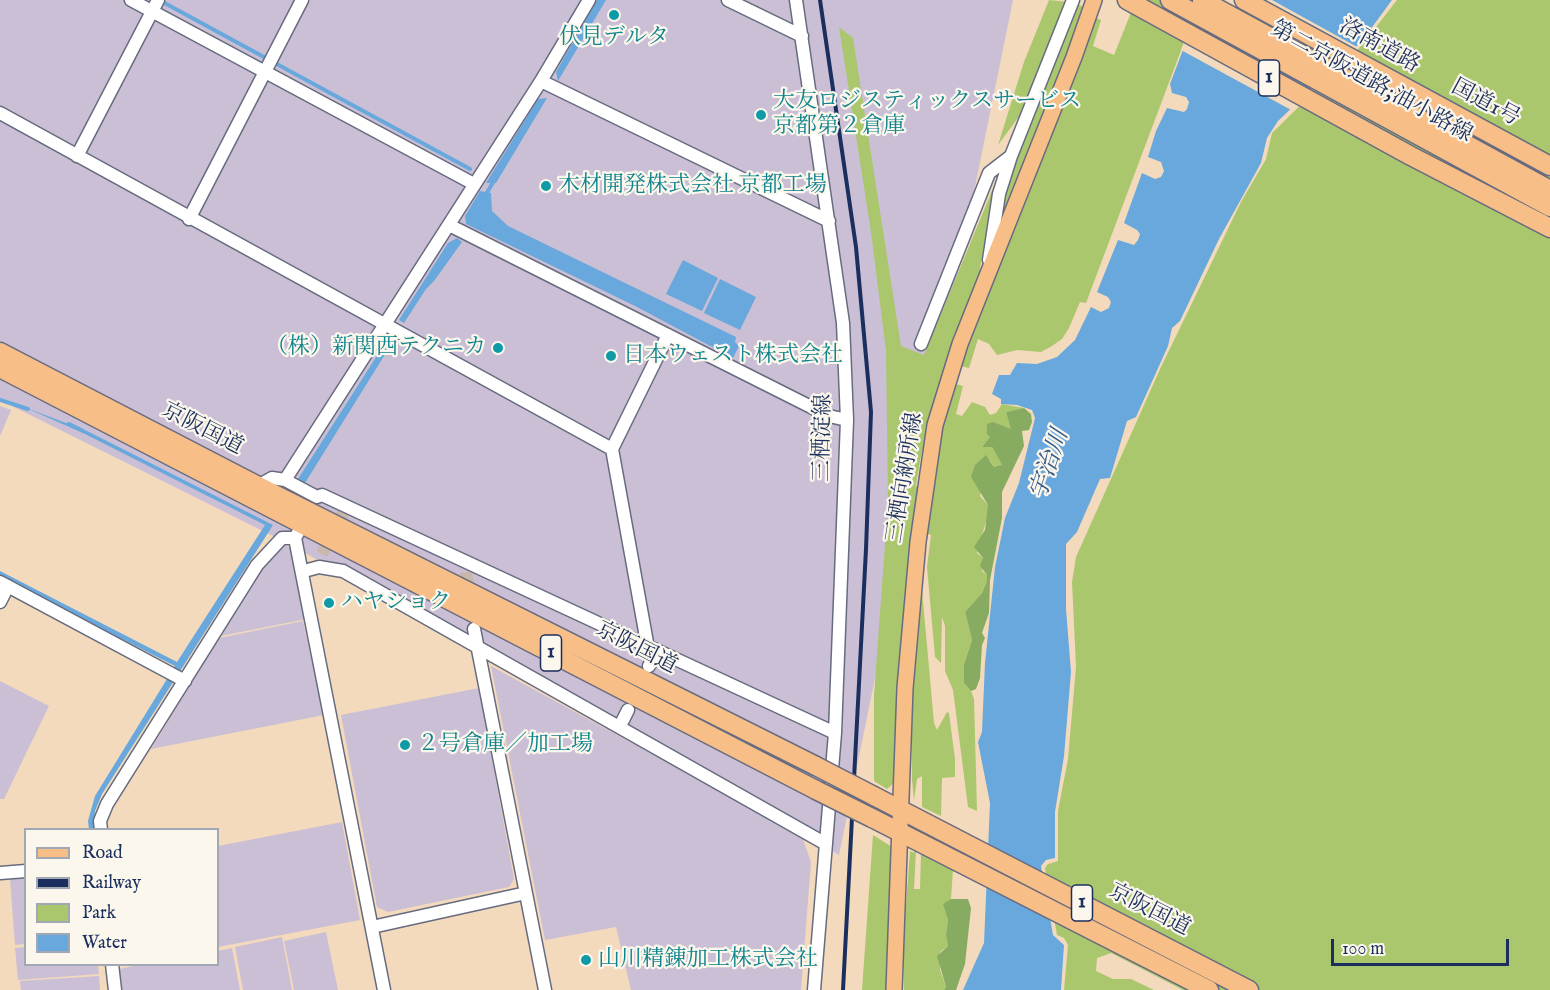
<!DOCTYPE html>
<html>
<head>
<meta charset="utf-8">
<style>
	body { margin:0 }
	#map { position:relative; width:1550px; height:990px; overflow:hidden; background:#f3dabc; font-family:"IM FELL English",serif }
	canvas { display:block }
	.legend { position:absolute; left:24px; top:828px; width:195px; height:138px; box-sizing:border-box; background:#fbf7ec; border:2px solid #a1a7b3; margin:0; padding:8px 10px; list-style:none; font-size:18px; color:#1b2f5e }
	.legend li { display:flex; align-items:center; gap:12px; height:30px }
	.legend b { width:30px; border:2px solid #a1a7b3 }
	.scale { position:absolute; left:1331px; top:939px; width:178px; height:27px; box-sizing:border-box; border:3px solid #1b2f5e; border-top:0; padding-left:8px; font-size:18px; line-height:21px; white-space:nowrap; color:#1b2f5e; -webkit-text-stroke:4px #fbf7ec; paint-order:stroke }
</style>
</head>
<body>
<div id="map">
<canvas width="1550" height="990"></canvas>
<ul class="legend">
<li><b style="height:8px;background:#f7be87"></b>Road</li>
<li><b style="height:8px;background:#1b2f5e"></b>Railway</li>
<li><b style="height:16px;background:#aac76e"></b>Park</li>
<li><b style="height:16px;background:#68a8dc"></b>Water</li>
</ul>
<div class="scale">100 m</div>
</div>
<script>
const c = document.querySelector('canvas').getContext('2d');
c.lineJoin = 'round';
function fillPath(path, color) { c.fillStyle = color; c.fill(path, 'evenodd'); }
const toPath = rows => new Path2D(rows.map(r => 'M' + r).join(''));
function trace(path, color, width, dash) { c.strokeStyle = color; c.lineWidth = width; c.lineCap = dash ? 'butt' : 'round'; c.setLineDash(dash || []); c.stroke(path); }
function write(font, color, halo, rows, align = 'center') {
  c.font = font + ' "IM FELL English","Noto Serif JP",serif'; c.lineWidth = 4.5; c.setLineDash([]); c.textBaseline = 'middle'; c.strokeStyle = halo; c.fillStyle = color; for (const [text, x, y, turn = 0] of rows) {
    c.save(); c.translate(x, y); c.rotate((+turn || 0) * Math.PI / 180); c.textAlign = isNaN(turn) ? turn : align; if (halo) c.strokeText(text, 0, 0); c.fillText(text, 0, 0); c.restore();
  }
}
fillPath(toPath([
	[0,0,1013,0,839,855,291,545,0,400],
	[0,406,11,410,0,436],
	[281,544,291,548,307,619,221,636,272,554],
	[303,621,324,715,151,749,219,638],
	[491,666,802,836,811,862,801,990,631,990,616,927,545,940],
	[0,681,49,706,4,799,0,799],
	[479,688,514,879,509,887,388,912,377,907,341,715],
	[342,822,360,920,218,947,218,846],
	[25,877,25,944,15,945,10,879],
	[326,932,338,990,294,990,284,941],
	[282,937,292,990,243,990,235,947],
	[25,947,26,964,98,965,99,974,18,980,15,948],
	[232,948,240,990,120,990,119,969,143,964,218,964,218,951],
	[99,976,100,990,21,990,20,981]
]), '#cbbfd5');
fillPath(toPath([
	[1049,0,1068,2,1026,107,998,145,1024,62],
	[1136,0,1200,0,1086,303,1080,302,1069,328,1062,339,1052,346,1041,352,1017,350,997,355,989,344,978,339,969,368,960,366,970,328,1094,17,1101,20,1093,46,1114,55],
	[1397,0,1550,0,1550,990,1183,990,1111,953,1097,958,1096,971,1113,979,1131,979,1154,990,1064,990,1068,945,1064,938,1057,935,1045,868,1048,864,1058,861,1058,811,1068,759,1076,667,1072,582,1076,557,1161,367,1241,202,1266,159,1272,133,1362,45],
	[1077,4,1086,8,1003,214,1001,231,998,227,1013,167],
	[839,27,853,38,901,346,924,355,996,181,976,290,928,441,922,450,916,485,920,495,896,781,887,789,874,781,874,695,888,504,886,351,871,232],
	[956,380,956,384,963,386,956,414,962,416,972,402,985,407,990,415,996,413,1002,404,1024,408,1006,412,1012,429,1007,429,993,422,990,437,982,447,992,447,1002,465,1000,468,994,467,990,460,980,496,988,505,988,514,977,553,983,558,982,571,987,575,987,581,982,593,965,612,972,640,964,664,964,683,971,691,974,699,977,811,968,807,953,690,945,671,945,626,942,617,941,663,935,657,927,567,931,535,923,532,944,409],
	[921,579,934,723,937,730,947,712,949,713,955,759,955,777,942,778,941,816,922,807,922,776,917,779,914,800,912,780,911,676],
	[873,835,892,847,888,990,862,990],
	[914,849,916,850,914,889,920,889,921,853,953,869,951,899,944,905,948,920,946,935,948,946,940,952,940,970,946,987,944,990,904,990,903,947,910,851,914,853]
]), '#aac76e');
fillPath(toPath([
	[1024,408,1031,414,1032,422,1029,430,1022,431,1024,446,1002,492,1002,518,990,580,989,613,982,633,985,638,982,645,980,678,976,689,971,691,964,683,964,664,972,640,965,612,982,593,987,581,987,575,980,566,983,558,974,547,985,530,988,505,971,477,975,465,986,455,994,467,1002,465,992,447,982,447,990,437,987,434,987,424,993,422,1011,429,1006,412],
	[951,899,968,899,971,908,965,964,956,990,944,990,946,987,937,956,948,946,946,935,948,920,943,904]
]), '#87ac61');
fillPath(toPath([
	[597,0,606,0,558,81,556,72],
	[1202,0,1392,0,1362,41,1278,121,1267,138,1261,163,1219,239,1180,321,1172,328,1168,346,1136,417,1127,421,1110,478,1100,479,1077,532,1066,544,1066,609,1071,672,1064,756,1055,812,1055,858,1046,860,1041,866,1053,935,1064,945,1061,990,963,990,984,943,990,803,978,742,982,732,985,663,995,567,1005,518,1019,483,1035,418,1032,410,1017,405,1001,404,1001,399,992,394,999,375,1010,375,1017,363,1037,364,1057,357,1075,340,1091,307,1101,312,1109,308,1111,302,1108,297,1097,292,1118,240,1134,245,1138,240,1140,234,1137,230,1124,223,1142,173,1155,179,1161,177,1164,171,1161,162,1148,157,1156,131,1167,108,1184,112,1187,109,1189,102,1186,97,1172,93,1170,84],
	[547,98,496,183,486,183,538,99],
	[480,191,491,193,492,211,508,226,736,337,735,342,739,346,733,358,635,306,466,224,465,216],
	[457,238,462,242,434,281,426,289,404,323,399,320,448,243],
	[683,260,718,278,702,311,666,294],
	[720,279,756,297,740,330,704,313],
	[389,337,394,340,305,483,298,479],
	[24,407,87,431,273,525,102,794,95,811,94,829,89,829,88,821,95,796,175,666,0,577,0,571,177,662,265,525,83,433]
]), '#68a8dc');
fillPath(toPath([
	[1219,0,1272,0,1359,48,1340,66],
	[1190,25,1312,92,1293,111,1181,50]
]), '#f3dabc');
trace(toPath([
	[159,0,470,169],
	[485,196,495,179],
	[0,400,28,409],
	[69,424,83,431]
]), '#68a8dc', 4);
trace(toPath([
	[322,554,343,513],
	[466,572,474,629]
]), '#c8b8a9', 12, [12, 6]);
const minor = toPath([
	[131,0,474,184],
	[728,0,802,36],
	[796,0,843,323,847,420,835,733,814,990],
	[541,81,829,221],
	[0,113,612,449,648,648],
	[77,156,158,0],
	[189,219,302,0],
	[449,225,829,416,847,420],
	[989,260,999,194,1011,156,1073,0],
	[921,344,989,173,1011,156],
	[612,449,668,335],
	[285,480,541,81,589,0],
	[258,486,272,478,285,480,317,497,322,495,835,733],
	[303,524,295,538,384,990],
	[304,571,319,567,343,571,826,844],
	[0,582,185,681],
	[0,602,8,586],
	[474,629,545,990],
	[649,666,656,652],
	[620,726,628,710],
	[101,830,100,821,107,804,257,565,282,538,295,538],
	[0,873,26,871],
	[372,927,526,893],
	[112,964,115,990]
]);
const major = toPath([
	[894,990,905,688,918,542,935,425,960,344,1074,57,1094,0]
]);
const highway = toPath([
	[1127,0,1411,156,1550,228],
	[1170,0,1550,207],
	[1202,0,1550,190],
	[1244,0,1550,166],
	[0,352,266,490,816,766],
	[0,368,816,790],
	[874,796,1249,990],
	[872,818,1209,990]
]);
trace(minor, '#676b7f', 15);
trace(major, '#676b7f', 18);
trace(highway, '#676b7f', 21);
trace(minor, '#fff', 12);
trace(major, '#f7be87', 15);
trace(highway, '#f7be87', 18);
trace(toPath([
	[820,0,856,247,871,412,866,549,843,990]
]), '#1b2f5e', 4);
const highwayBridge = toPath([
	[816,766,874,796],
	[816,790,872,818]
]);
trace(highwayBridge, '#676b7f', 21, []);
trace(highwayBridge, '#f7be87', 18);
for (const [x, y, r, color] of [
	[614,15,6,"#0f9aa8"],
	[761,115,6,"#0f9aa8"],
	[546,186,6,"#0f9aa8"],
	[498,348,6,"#0f9aa8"],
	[611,356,6,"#0f9aa8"],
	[329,603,6,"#0f9aa8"],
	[405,745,6,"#0f9aa8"],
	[586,960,6,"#0f9aa8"]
]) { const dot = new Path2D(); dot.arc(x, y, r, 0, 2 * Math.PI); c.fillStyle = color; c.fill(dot); trace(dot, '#fbf7ec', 2); }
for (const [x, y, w] of [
	[1269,78,21],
	[551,653,21],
	[1082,903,21]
]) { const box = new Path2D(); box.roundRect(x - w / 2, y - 18, w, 36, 4.5); c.fillStyle = '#fbf7ec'; c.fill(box); trace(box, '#1b2f5e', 1.5); }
write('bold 21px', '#1b2f5e', null, [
	["1",1269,78],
	["1",551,653],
	["1",1082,903]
]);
write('22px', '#0d838f', '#fbf7ec', [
	["伏見デルタ",614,38,"center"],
	["大友ロジスティックスサービス",773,102],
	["京都第２倉庫",773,127],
	["木材開発株式会社 京都工場",558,186],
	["（株）新関西テクニカ",486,348,"right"],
	["日本ウェスト株式会社",623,356],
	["ハヤショク",341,603],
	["２号倉庫／加工場",417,745],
	["山川精錬加工株式会社",598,960]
], 'left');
write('22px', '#1b2f5e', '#fbf7ec', [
	["洛南道路",1379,47,29],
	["第二京阪道路;油小路線",1371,83,29],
	["国道1号",1485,104,28],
	["京阪国道",202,430,27],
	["三栖淀線",824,438,-89],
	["三栖向納所線",906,478,-81],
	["京阪国道",636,649,27],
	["京阪国道",1149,911,27]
]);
write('italic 24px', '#36598a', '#fbf7ec', [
	["宇治川",1051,465,-71]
]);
</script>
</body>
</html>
